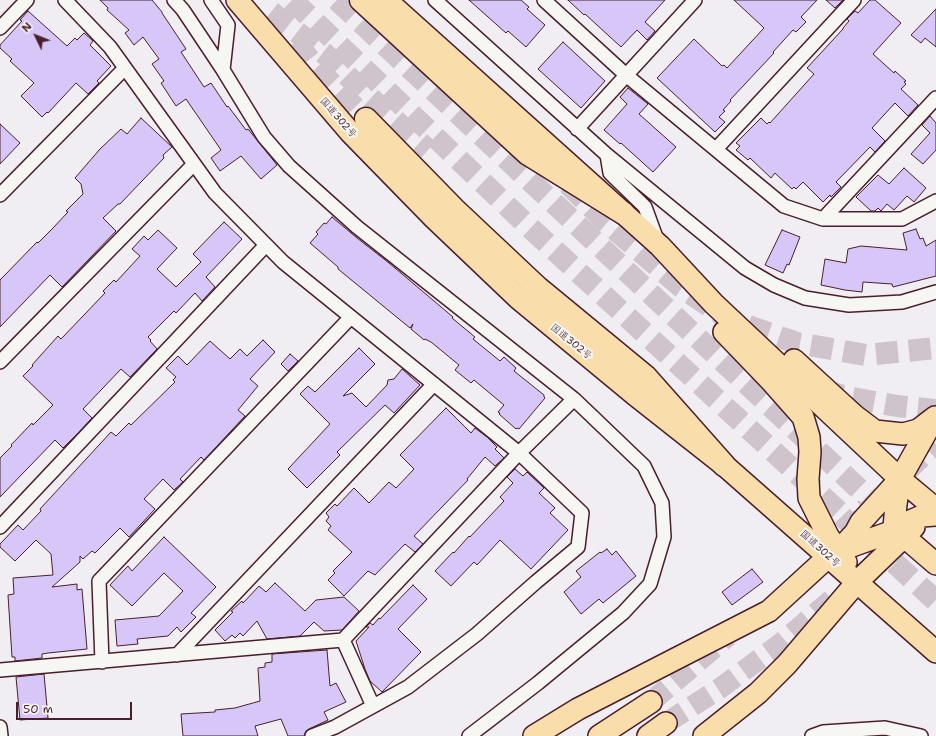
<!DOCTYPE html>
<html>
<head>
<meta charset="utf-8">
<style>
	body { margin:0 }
	#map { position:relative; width:936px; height:736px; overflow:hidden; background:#f0edf3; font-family:"Shantell Sans",sans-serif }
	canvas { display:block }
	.north { position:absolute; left:16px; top:16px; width:40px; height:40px; -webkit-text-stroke:3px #f6f6f2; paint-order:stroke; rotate:313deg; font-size:11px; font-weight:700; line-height:16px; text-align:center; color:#4a1f2b }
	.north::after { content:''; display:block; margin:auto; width:14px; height:18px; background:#4a1f2b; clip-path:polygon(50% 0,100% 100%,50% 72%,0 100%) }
	.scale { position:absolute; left:16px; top:702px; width:116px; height:18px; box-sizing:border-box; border:2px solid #4a1f2b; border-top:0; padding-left:5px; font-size:12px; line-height:14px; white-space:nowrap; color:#4a1f2b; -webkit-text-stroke:3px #f6f6f2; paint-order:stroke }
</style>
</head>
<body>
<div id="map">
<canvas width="936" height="736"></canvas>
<div class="north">N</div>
<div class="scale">50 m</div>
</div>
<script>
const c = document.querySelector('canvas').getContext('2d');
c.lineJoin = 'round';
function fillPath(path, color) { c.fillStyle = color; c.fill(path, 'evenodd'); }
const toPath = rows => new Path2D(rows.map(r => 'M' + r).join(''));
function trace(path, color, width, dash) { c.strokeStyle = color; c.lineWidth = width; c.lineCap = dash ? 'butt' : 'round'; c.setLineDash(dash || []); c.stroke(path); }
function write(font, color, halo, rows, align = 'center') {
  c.font = font + ' "Shantell Sans","Klee One",sans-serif'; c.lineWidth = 4; c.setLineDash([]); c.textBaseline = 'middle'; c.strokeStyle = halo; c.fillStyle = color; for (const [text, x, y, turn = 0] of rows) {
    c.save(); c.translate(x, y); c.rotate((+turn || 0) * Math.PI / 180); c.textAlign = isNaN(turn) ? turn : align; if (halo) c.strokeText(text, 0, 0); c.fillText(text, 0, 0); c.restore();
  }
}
const building = toPath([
	[100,0,152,0,162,12,162,13,186,49,181,52,204,87,211,83,227,107,228,106,246,130,248,129,277,165,261,179,241,156,220,171,211,158,221,150,186,99,176,106,161,83,164,81,152,64,159,59,143,37,134,45,125,33,129,30,107,10,108,8,100,0],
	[469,0,521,0,529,7,527,9,545,25,526,47,508,31,506,33,469,0],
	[568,0,665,0,645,22,655,31,647,40,637,30,621,47,585,14,584,15,568,0],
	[734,0,817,0,801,17,806,22,796,32,793,30,773,52,774,53,730,100,731,101,723,110,725,111,719,117,725,122,715,132,657,78,694,39,722,66,724,65,727,68,764,28,734,0],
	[826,0,843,0,835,8,826,0],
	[870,0,875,0,901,23,873,54,894,73,895,71,906,81,904,82,906,84,901,89,918,105,908,116,895,103,872,128,885,141,875,152,870,147,836,182,841,187,831,197,830,195,823,202,803,182,796,189,794,187,792,189,775,173,771,178,750,158,748,160,736,150,740,146,736,143,761,118,767,124,769,122,770,123,814,74,807,68,843,29,843,28,849,21,847,19,855,11,858,13,870,0],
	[936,9,936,47,925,38,921,43,911,35,936,9],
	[28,11,67,46,75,38,77,40,84,33,93,41,90,45,111,66,97,81,99,83,88,94,76,83,48,113,47,112,42,117,21,96,34,83,10,61,12,59,0,48,0,45,22,21,20,20,28,11],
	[563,42,605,81,581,108,538,69,563,42],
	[628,88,648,104,639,114,676,147,653,172,621,143,620,144,604,130,627,104,620,97,628,88],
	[930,116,936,123,936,150,923,164,911,154,930,133,922,125,930,116],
	[141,118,172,147,163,155,164,158,120,204,118,204,103,218,116,231,62,287,50,275,0,327,0,280,37,242,38,243,52,229,68,212,66,211,83,194,81,184,75,178,100,149,121,129,127,134,141,118],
	[0,124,20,143,0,164,0,124],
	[904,168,926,188,914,202,907,196,894,210,887,204,881,211,878,208,875,211,871,211,856,197,878,175,889,184,904,168],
	[332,217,357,238,389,263,453,317,452,318,475,337,473,339,500,361,504,357,516,368,514,371,544,395,544,397,545,398,519,429,517,428,516,429,499,414,500,413,498,412,504,405,474,380,471,383,455,370,459,365,431,342,425,339,424,340,411,329,413,324,410,328,338,269,338,267,310,243,318,234,316,232,324,223,326,224,332,217],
	[224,222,242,239,206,277,215,287,202,301,195,293,176,313,174,311,148,337,151,340,150,341,157,349,130,377,121,369,83,409,92,418,79,432,63,448,55,440,0,497,0,458,12,446,11,445,32,423,33,425,53,405,23,376,33,366,32,365,58,336,61,339,105,293,103,291,114,280,116,282,140,256,132,249,144,236,148,240,158,230,177,248,157,269,176,287,201,262,193,254,224,222],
	[916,229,920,239,923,238,926,246,936,240,936,276,893,287,892,284,863,282,862,292,845,290,821,285,825,259,846,263,848,249,861,246,907,250,903,233,916,229],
	[782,230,800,237,789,265,787,264,783,273,765,265,782,230],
	[263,340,275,352,250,379,258,386,238,410,245,416,204,460,201,457,180,479,183,482,174,490,163,479,144,499,155,509,129,537,120,528,95,553,92,551,83,559,80,556,80,562,52,587,77,584,77,590,82,589,87,649,48,653,42,654,42,658,15,661,15,657,12,657,8,595,14,594,13,578,53,575,51,554,36,540,15,561,0,547,0,544,18,525,23,530,41,511,40,509,111,432,116,436,129,423,131,425,175,382,173,380,176,377,166,368,178,356,187,365,210,341,230,359,240,349,247,356,263,340],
	[359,348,375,364,343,396,352,393,366,407,387,385,388,380,394,379,402,369,420,385,394,413,385,405,337,452,340,455,307,488,288,469,330,424,300,394,308,386,315,392,359,348],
	[290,354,298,361,288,371,281,364,290,354],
	[446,408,471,433,475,428,487,437,497,447,495,449,504,458,495,466,485,457,467,479,468,480,414,536,423,544,415,552,405,544,375,575,368,571,344,596,328,580,335,573,333,571,352,552,328,530,331,526,326,521,329,517,326,513,335,504,337,506,354,488,369,503,389,482,396,488,414,469,400,455,446,408],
	[515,469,523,476,527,472,544,488,539,493,555,508,550,513,568,530,531,569,500,540,477,565,474,562,451,586,435,571,453,552,454,553,469,536,470,537,504,501,500,497,513,483,507,477,515,469],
	[164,537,216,587,191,613,196,617,181,632,177,627,168,636,137,639,138,644,117,646,115,620,159,616,183,591,164,573,132,606,110,585,126,568,128,566,132,571,164,537],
	[607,549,612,555,616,551,636,576,603,603,599,599,581,614,564,592,581,577,576,571,600,552,601,553,607,549],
	[752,569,763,582,732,605,722,592,752,569],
	[275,583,305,611,316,600,344,597,359,611,342,630,324,631,314,622,300,636,267,639,257,621,243,636,240,633,235,638,232,635,225,641,215,630,233,612,231,611,242,601,243,603,259,586,266,592,275,583],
	[413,585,427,599,398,629,421,652,382,692,370,681,365,669,356,641,369,627,366,627,370,623,373,625,379,618,380,619,413,585],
	[327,650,330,686,336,683,346,702,324,712,328,720,309,729,306,731,304,736,288,736,281,719,255,726,258,736,183,736,181,714,215,712,215,710,235,708,260,701,258,668,265,667,265,663,272,662,272,654,327,650],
	[44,674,48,718,20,720,16,677,44,674]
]);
fillPath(building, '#d7c7f9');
trace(building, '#4a1f2b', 1);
trace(toPath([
	[906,472,936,444],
	[819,552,866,508],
	[651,702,728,636],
	[666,723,719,689,780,644,837,595]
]), '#cfc4cb', 21, [21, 10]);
trace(toPath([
	[292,0,526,224,936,601],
	[337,0,907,534],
	[271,12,325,54,366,94,428,150],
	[296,42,313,64,366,119],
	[568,184,604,220,680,286,728,319,797,343,866,355,936,348],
	[821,389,846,397,897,406,936,410]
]), '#cfc4cb', 22, [22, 11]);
const minor = toPath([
	[65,0,110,47,215,193,283,262,519,453,582,513,578,547,536,582,477,634,408,687,335,727,312,736],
	[174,0,183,10,223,70,264,137,289,166,357,227,574,399,644,466,662,503,664,537,650,584,623,613,538,683,469,736],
	[211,0,228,25,223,70],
	[435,0,607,155,745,268,774,285,805,298,849,305,902,302,936,292],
	[544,0,626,75,784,206,823,219,902,219,936,201],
	[0,28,27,0],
	[577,129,695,0],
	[716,149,854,0],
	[607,155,610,173,645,207,657,240],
	[0,195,125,68],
	[823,219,936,98],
	[0,362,194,164],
	[0,527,266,245],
	[343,640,519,453,574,399],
	[177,655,434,384],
	[102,662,99,581,351,317],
	[0,670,343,640,373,706],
	[0,727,1,736],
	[812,736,823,732,885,728,921,736]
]);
const trunk = toPath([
	[237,0,350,132,434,218,519,299,634,394,724,465,936,652],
	[386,0,660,246,714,304,900,479,936,509],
	[724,332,772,382,803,417,809,437,810,452,808,479,809,498,828,536,846,562],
	[794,360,855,416,875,431,903,434,918,430,935,417],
	[894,528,936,564],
	[894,528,896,504,900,479],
	[840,549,855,533,861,522,900,479,933,420],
	[534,736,578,709,769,611,828,557,838,551,888,533,894,528,922,516,936,515],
	[599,736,651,702],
	[648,736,666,723],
	[704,736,758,693,787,664,857,582,914,527]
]);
const motorway = toPath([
	[361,0,528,154,623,213],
	[366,119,454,209,538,288,646,377,724,465]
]);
trace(minor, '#4a1f2b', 16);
trace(trunk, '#4a1f2b', 24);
trace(motorway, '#4a1f2b', 25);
trace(minor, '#f6f6f2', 13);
trace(trunk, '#f9deab', 21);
trace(motorway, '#f9deab', 22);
write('10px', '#4a1f2b', '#f6f6f2', [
	["国道302号",338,118,49],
	["国道302号",571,342,39],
	["国道302号",820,549,42]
]);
</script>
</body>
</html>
